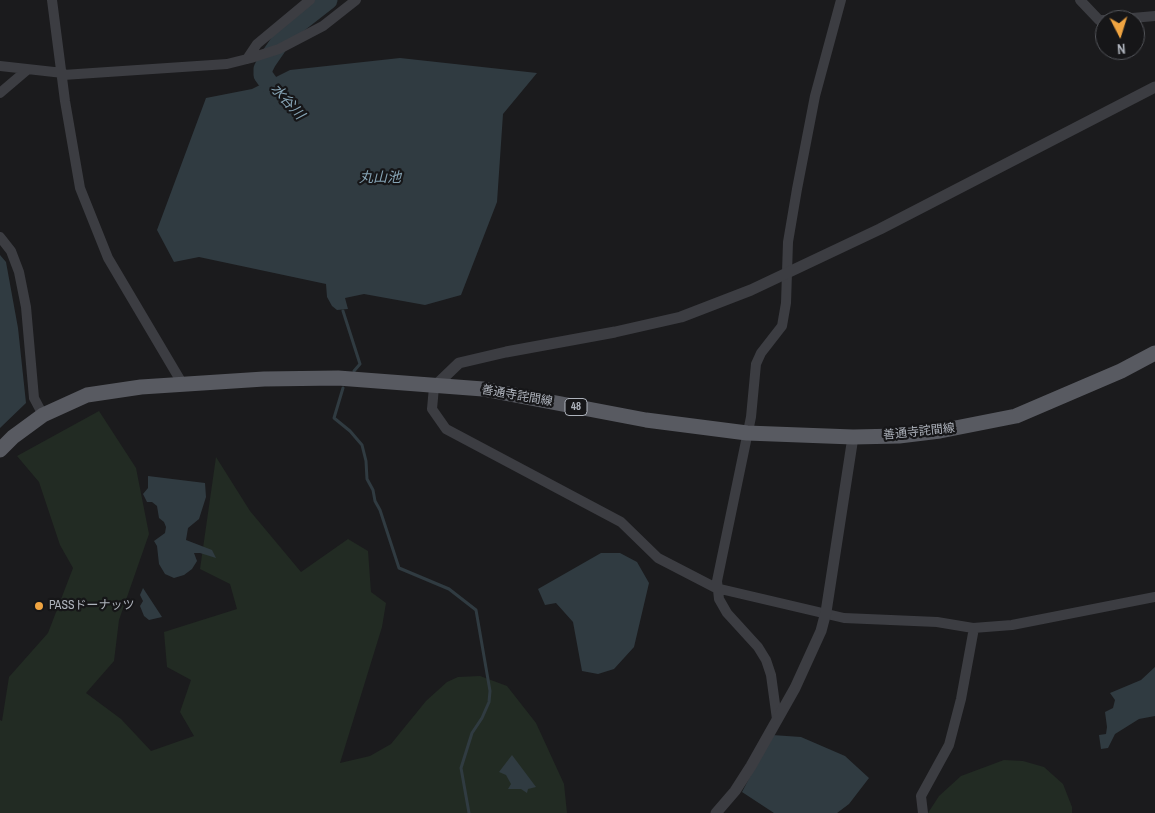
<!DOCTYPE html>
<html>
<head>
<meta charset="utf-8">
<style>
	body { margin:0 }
	#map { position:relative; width:1155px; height:813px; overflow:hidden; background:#1b1b1d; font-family:"Archivo Narrow",sans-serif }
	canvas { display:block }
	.north { position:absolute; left:1095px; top:10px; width:50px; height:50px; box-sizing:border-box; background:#161618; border:1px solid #53555a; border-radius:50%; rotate:175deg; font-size:14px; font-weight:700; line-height:20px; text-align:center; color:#aeb3bc }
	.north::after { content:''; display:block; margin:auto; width:18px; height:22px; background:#efa441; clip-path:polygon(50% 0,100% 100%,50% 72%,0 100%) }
</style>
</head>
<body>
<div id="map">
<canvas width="1155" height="813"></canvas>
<div class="north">N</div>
</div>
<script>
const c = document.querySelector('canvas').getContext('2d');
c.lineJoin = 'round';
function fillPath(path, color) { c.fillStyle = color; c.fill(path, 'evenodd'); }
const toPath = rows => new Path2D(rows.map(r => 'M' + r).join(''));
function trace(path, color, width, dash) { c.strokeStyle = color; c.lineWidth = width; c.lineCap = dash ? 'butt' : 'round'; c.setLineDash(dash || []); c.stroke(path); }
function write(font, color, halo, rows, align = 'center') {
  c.font = font + ' "Archivo Narrow","Noto Sans JP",sans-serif'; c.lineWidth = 4.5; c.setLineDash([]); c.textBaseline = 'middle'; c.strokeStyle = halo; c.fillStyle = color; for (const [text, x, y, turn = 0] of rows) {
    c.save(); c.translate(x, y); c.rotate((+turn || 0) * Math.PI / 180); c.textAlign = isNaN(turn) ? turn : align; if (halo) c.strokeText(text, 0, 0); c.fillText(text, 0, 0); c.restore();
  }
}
fillPath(toPath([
	[99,411,136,468,149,534,119,620,114,661,86,693,121,719,151,751,194,736,180,712,191,680,167,667,164,632,237,609,230,584,200,569,216,457,250,511,301,572,348,539,368,551,371,592,386,603,382,627,340,763,370,756,391,744,426,701,447,682,458,677,480,676,507,686,536,723,564,784,567,813,0,813,0,720,2,721,9,677,48,633,73,568,60,545,39,482,17,456],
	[1004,760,1023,761,1044,767,1063,784,1072,807,1072,813,928,813,939,796,961,776]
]), '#222b23');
fillPath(toPath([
	[400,58,537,73,503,114,497,202,461,295,425,305,364,294,345,298,348,309,337,310,332,306,327,297,326,284,199,257,174,262,157,230,206,98,252,89,290,70],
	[0,255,6,262,18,328,26,403,0,428],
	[148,476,205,483,206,497,199,519,188,528,186,540,212,550,216,558,200,553,194,553,197,561,192,569,184,575,174,578,165,574,159,564,157,546,154,541,165,533,166,527,164,522,159,518,157,506,152,502,147,502,143,494,148,488],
	[601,553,620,553,637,562,649,583,634,647,614,669,598,674,582,671,573,622,556,603,545,605,538,589],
	[143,588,162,617,149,620,144,616,140,606,143,601,140,595],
	[1155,667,1155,716,1139,719,1115,734,1108,748,1101,749,1099,735,1106,734,1107,727,1105,712,1113,708,1115,700,1110,693,1141,680],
	[772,735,801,737,845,756,869,778,849,804,837,813,774,813,742,792],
	[512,755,536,787,528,789,527,793,521,789,508,789,511,784,506,775,499,772]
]), '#303b41');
trace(toPath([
	[343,311,360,364,354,371],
	[343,388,334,418,350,431,362,445,366,461,367,479,373,490,375,501,380,510,399,568,449,589,476,610,490,691,489,702,482,718,472,733,461,768,469,813]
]), '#303b41', 3);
trace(toPath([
	[282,101,263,75,263,69,267,61,287,32,328,0]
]), '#303b41', 19);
trace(toPath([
	[52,0,65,101,80,188,108,258,182,383],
	[1080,0,1099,20,1105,20],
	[1110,20,1155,16],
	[247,59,257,44,310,0],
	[0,66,63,73],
	[63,75,227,64,251,58,279,49,323,26,356,0],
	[0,93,27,70],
	[0,237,11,251,19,272,26,307,34,398,43,415],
	[434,387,432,409,446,429,621,522,658,558,716,588,844,618,937,622,973,628,1012,625,1155,597],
	[777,719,771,675,766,660,758,647,727,613,719,599,717,581,751,417,756,364,761,353,782,326,786,303,788,242,797,189,815,96,841,0],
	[923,813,921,796,949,745,961,699,974,628]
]), '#3c3d42', 10);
trace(toPath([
	[434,387,459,363,506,352,615,332,681,317,751,290,880,229,1155,87],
	[716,813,735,791,751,766,795,688,821,631,826,612,853,437]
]), '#3c3d42', 11);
trace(toPath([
	[0,450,13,437,43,415,87,395,141,387,264,379,338,378,483,389,646,420,747,433,853,437,899,436,940,431,1016,416,1121,371,1155,353]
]), '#585a61', 15);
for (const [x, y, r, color] of [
	[39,606,5,"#efa441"]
]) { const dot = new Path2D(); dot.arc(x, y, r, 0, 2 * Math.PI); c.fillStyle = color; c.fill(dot); trace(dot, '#161618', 2); }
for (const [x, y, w] of [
	[576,407,22]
]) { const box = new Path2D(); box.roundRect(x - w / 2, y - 8.5, w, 17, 4); c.fillStyle = '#161618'; c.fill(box); trace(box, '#aeb3bc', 1); }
write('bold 11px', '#aeb3bc', null, [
	["48",576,407]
]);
write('12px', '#aeb3bc', '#161618', [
	["善通寺詫間線",517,396,10],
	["善通寺詫間線",919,432,-6]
]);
write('12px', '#aeb3bc', '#161618', [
	["PASSドーナッツ",49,606]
], 'left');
write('italic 14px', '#86a4b5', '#161618', [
	["水谷川",287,102,48],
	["丸山池",380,178]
]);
</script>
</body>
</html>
